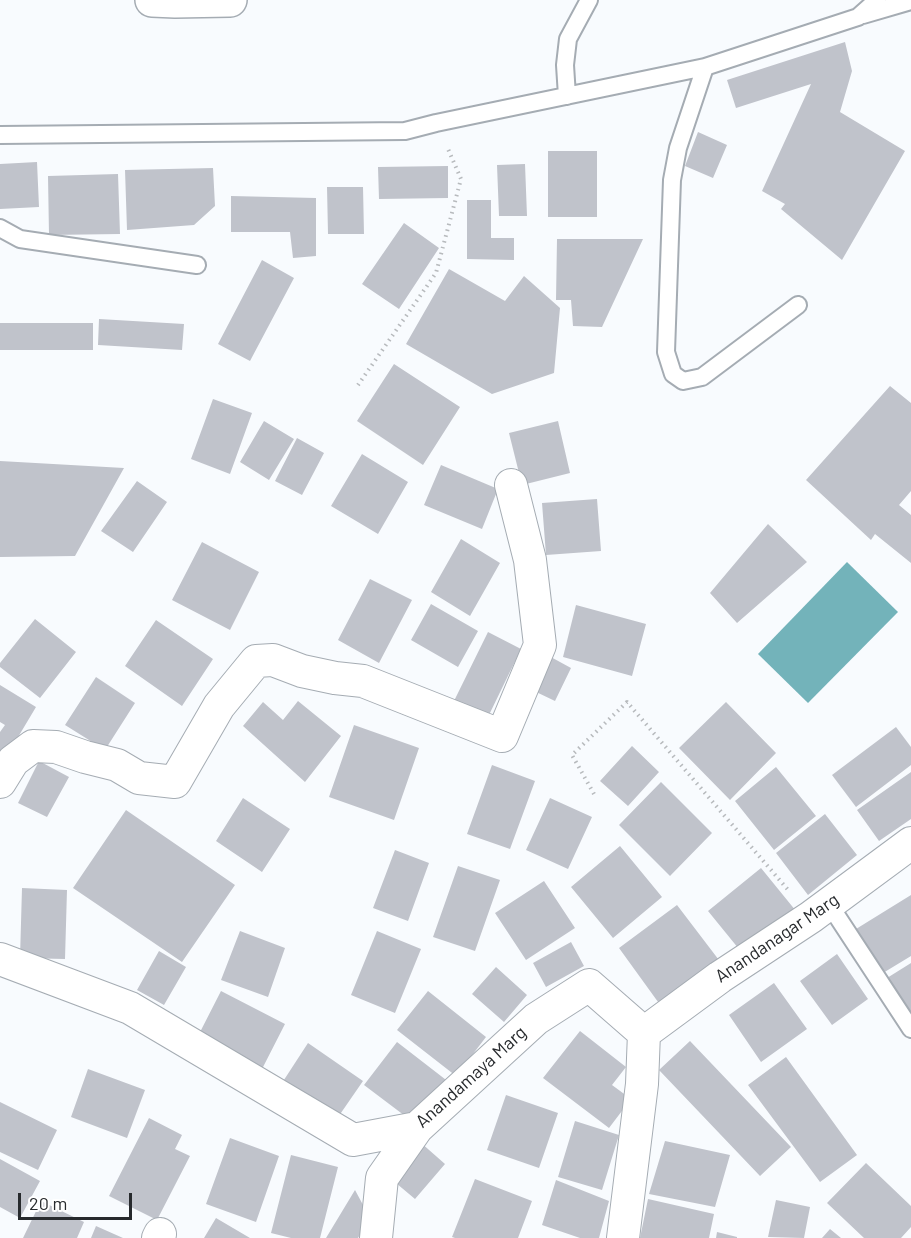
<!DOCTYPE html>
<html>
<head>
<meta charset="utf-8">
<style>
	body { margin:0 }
	#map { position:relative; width:911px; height:1238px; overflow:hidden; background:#f8fbfe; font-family:Barlow,sans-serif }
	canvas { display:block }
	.scale { position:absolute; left:18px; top:1193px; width:114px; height:27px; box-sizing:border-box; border:3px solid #272a2d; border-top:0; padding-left:8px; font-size:18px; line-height:21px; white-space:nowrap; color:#272a2d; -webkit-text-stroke:4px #fff; paint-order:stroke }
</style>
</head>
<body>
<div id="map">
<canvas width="911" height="1238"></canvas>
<div class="scale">20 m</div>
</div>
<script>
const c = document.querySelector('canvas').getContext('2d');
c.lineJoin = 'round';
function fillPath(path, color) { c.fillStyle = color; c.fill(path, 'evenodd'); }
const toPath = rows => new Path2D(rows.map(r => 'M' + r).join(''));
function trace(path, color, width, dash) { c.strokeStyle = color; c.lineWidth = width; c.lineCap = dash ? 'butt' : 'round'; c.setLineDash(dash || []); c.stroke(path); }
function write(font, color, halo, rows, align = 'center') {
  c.font = font + ' Barlow,sans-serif'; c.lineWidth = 4.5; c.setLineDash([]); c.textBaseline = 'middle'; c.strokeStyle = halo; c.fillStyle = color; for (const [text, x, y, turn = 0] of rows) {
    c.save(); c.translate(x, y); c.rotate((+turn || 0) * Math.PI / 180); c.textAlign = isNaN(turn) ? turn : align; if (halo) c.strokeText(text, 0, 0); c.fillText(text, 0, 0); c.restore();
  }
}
fillPath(toPath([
	[847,562,898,612,808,703,758,654]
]), '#73b3ba');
fillPath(toPath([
	[845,42,852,71,840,112,905,151,842,260,781,209,785,204,762,191,811,84,736,108,727,80],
	[698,132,727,145,713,178,685,166],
	[548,151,597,151,597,217,548,217],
	[37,162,39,207,0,209,0,164],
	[525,164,527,216,499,216,497,165],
	[448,166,448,198,379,199,378,167],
	[213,168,215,206,194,225,127,230,125,170],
	[118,174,120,234,49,235,48,176],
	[327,187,363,187,364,234,328,234],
	[231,196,316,198,316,256,293,258,290,232,231,232],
	[467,200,491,200,491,238,514,238,514,260,467,259],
	[404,223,439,248,399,309,362,284],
	[557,239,643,239,602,327,573,326,571,300,556,300],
	[262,260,294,278,250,361,218,344],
	[449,269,505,301,524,276,560,308,554,373,492,394,406,344],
	[99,319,184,324,182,350,98,345],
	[0,323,93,323,93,350,0,350],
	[394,364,460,407,423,465,357,421],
	[890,386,911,403,911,491,899,505,911,515,911,563,875,534,871,540,806,480],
	[213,399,252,413,230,474,191,459],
	[264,421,294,439,269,480,240,462],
	[558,421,570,473,522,485,509,433],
	[297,438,324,453,302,495,275,481],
	[362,454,408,482,378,534,331,506],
	[0,461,124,468,75,556,0,557],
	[441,465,498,489,482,529,424,505],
	[137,481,167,502,133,552,101,531],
	[597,499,601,551,546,555,542,503],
	[768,524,807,562,737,623,710,593],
	[461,539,500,563,470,616,431,592],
	[202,542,259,572,230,630,172,600],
	[370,579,412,600,379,663,338,640],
	[431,604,478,631,458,667,411,640],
	[576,605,646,624,632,676,563,657],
	[35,619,76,652,40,698,0,667,0,663],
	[156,620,213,659,182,706,125,666],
	[488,632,521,649,488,717,454,701],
	[549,656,571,668,555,701,532,690],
	[96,677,135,703,105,750,65,725],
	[0,685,36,707,2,764,0,763,0,732,5,725,0,722],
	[298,701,341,736,305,782,243,726,263,702,283,720],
	[726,702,776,753,730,800,679,748],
	[354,725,419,748,394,820,329,797],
	[896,727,911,747,911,765,856,807,832,775],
	[632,746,659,772,628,806,600,781],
	[39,761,69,777,47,817,18,803],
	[492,765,535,781,510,849,467,834],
	[776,767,816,816,774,850,735,801],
	[911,772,911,819,879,841,857,810],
	[661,782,712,833,670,876,619,825],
	[243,798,290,829,262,872,216,841],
	[550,798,592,817,568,869,526,850],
	[126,810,235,885,182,962,73,888],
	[825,814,857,855,808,895,776,853],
	[620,846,662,897,613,938,571,887],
	[395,850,429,863,408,921,373,908],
	[458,866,500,880,475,951,433,937],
	[761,868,796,911,743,954,708,911],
	[544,881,575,928,526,960,495,913],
	[22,888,67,890,65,959,20,958],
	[911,895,911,956,883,973,856,929],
	[677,905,725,968,666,1013,619,948],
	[240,931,285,948,268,997,221,980],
	[377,931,421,949,395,1013,351,995],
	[571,942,584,966,546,987,533,963],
	[159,951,186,967,164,1005,137,990],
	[837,954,868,999,832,1025,800,981],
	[911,963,911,1013,887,978],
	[496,967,527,995,504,1022,472,994],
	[774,983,807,1029,761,1062,729,1015],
	[221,991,285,1024,261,1071,197,1038],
	[428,991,486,1037,456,1076,397,1030],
	[580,1031,626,1067,612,1085,631,1099,609,1128,543,1078],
	[690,1041,791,1147,760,1176,659,1070],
	[397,1042,450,1083,417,1125,364,1085],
	[308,1043,363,1081,334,1123,280,1086],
	[786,1057,857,1155,820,1182,748,1085],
	[88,1069,145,1090,127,1138,71,1117],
	[506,1095,558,1113,539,1168,487,1150],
	[0,1102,57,1130,38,1170,0,1152],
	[149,1118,182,1135,175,1149,190,1156,157,1220,109,1196],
	[575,1121,619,1135,602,1190,558,1177],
	[230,1138,279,1156,256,1222,206,1204],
	[665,1141,730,1155,715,1207,649,1194],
	[420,1142,445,1164,415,1199,390,1178],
	[291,1155,338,1167,320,1238,291,1238,271,1233],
	[0,1159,40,1181,20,1218,0,1207],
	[866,1163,911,1206,911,1227,901,1238,864,1238,827,1203],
	[475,1179,532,1201,518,1238,455,1238,452,1237],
	[556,1180,609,1201,599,1238,580,1238,542,1225],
	[355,1190,370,1218,358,1238,326,1238],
	[648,1199,714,1214,709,1238,640,1238],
	[776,1200,810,1207,804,1238,768,1237],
	[41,1201,84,1222,77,1238,23,1238],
	[216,1218,250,1238,204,1238],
	[96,1226,123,1238,91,1238],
	[830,1229,841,1238,822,1238],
	[717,1232,737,1237,737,1238,716,1238]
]), '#c0c3cb');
const service = toPath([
	[863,15,911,1],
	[705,67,678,148,672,180,666,352,673,374,683,381,702,377,798,305],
	[567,96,565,65,568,39,589,0],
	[0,135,405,131,436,123,705,67,858,17,877,0],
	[0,228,20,239,197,265],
	[829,904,911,1029]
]);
const minor = toPath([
	[0,782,13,761,33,746,56,747,85,757,117,765,139,778,175,782,219,706,256,661,273,660,302,671,335,678,363,681,502,736,540,645,530,560,511,485],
	[0,959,130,1008,353,1140,417,1128,536,1019,589,985,644,1033,642,1084,623,1238],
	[644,1033,720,977,811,917,911,843],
	[158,1238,160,1234],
	[376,1238,382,1178,417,1128]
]);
const trunk = toPath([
	[152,0,175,1,230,0]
]);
trace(service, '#a5acb3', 20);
trace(minor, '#a5acb3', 34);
trace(trunk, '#a5acb3', 36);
trace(toPath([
	[358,385,436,273,461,179,448,149],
	[594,794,572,755,627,702,789,891]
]), '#b7babd', 4, [1.5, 4.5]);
trace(service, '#fff', 16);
trace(minor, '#fff', 32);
trace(trunk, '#fff', 33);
write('18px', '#272a2d', '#fff', [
	["Anandanagar Marg",777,938,-34],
	["Anandamaya Marg",471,1077,-42]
]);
</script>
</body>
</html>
